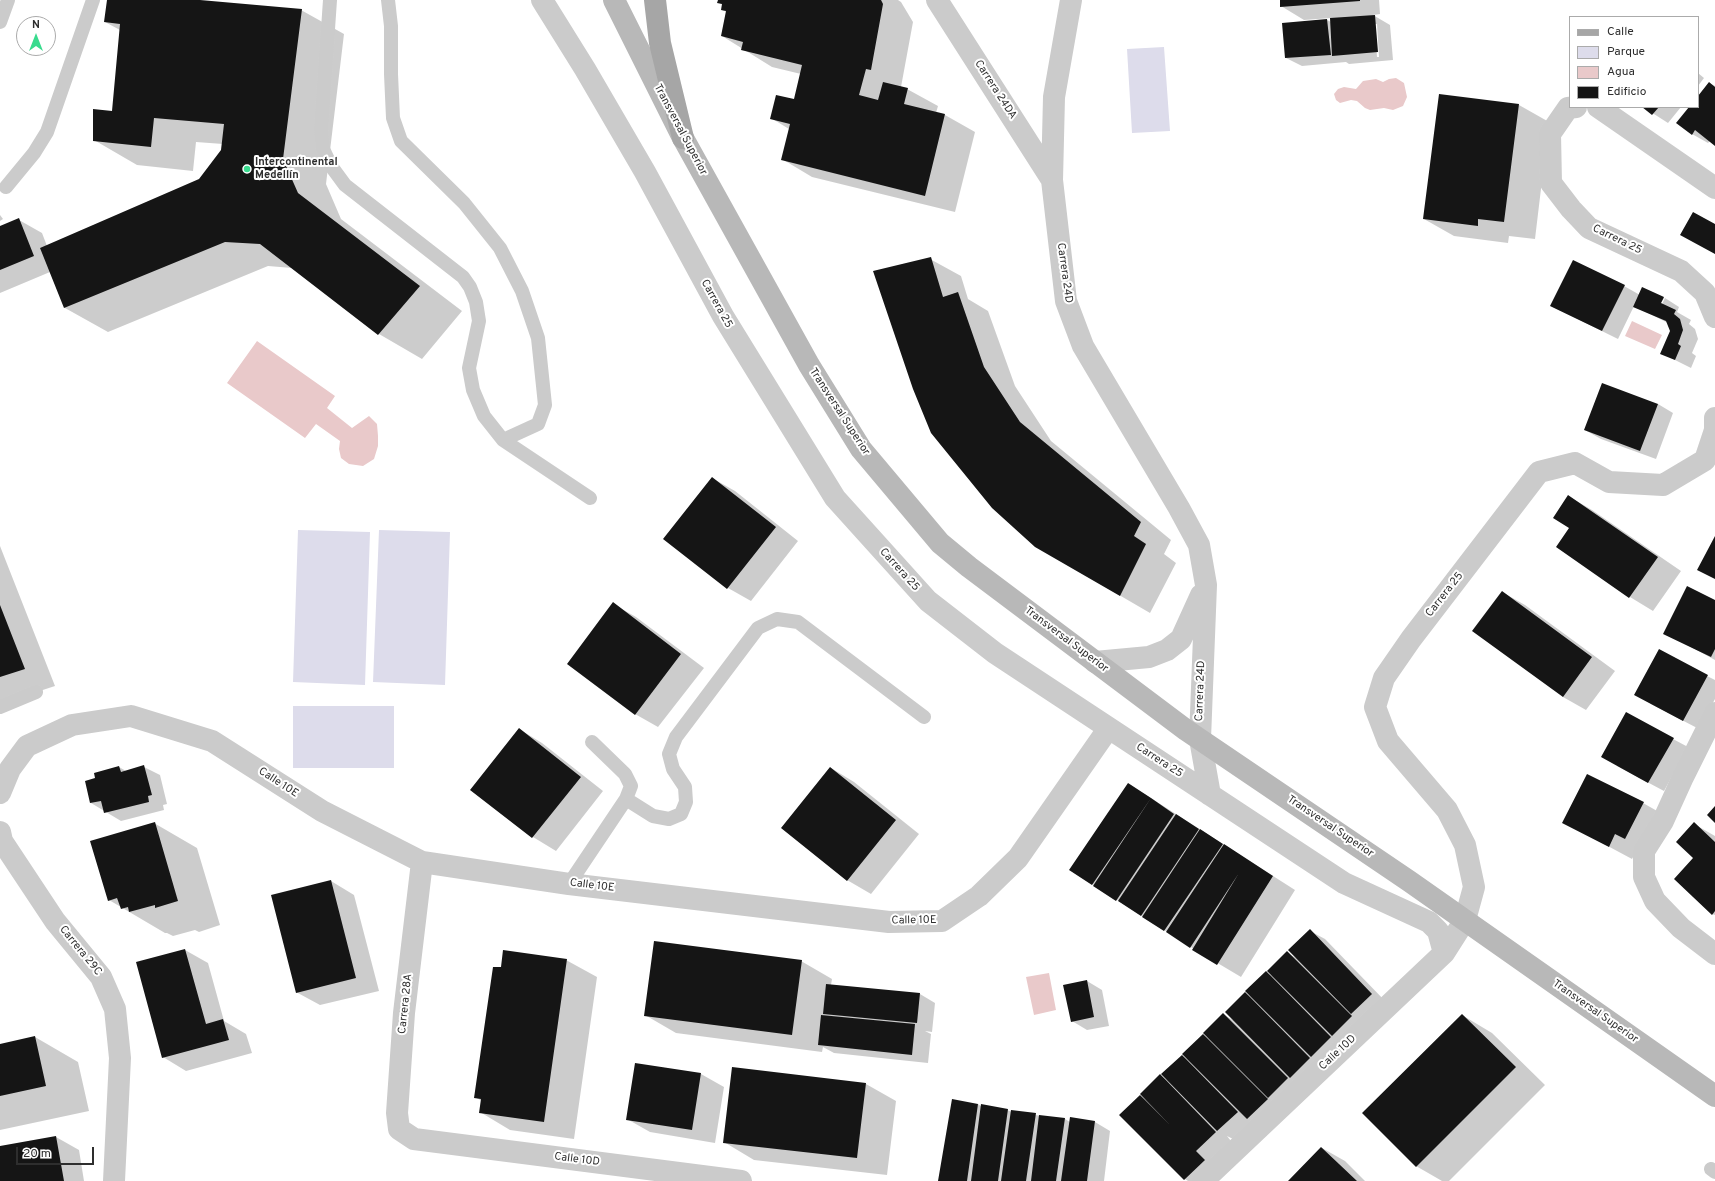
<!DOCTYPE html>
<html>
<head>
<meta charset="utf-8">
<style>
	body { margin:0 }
	#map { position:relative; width:1715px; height:1181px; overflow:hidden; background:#fff; font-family:Overpass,sans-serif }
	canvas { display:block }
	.legend { position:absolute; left:1569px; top:16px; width:130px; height:92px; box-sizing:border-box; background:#fff; border:1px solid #ababab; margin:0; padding:5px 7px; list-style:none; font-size:12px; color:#2e2e2e }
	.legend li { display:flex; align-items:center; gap:8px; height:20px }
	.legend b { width:20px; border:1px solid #ababab }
	.north { position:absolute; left:16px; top:16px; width:40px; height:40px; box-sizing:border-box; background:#fff; border:1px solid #ababab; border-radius:50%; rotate:0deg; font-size:11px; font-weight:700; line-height:16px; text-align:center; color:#2e2e2e }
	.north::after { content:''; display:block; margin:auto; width:14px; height:18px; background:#39db8e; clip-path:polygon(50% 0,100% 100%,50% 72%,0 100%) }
	.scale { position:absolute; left:16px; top:1147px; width:78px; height:18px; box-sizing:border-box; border:2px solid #2e2e2e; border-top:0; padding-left:5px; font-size:12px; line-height:14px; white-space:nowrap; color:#2e2e2e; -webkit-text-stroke:3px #fff; paint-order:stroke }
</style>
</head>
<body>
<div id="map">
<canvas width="1715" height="1181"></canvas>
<ul class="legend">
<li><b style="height:5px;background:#a6a6a6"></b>Calle</li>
<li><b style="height:11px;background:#dddceb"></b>Parque</li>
<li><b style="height:11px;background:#e9c9ca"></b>Agua</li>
<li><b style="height:11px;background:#151515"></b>Edificio</li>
</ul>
<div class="north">N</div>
<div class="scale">20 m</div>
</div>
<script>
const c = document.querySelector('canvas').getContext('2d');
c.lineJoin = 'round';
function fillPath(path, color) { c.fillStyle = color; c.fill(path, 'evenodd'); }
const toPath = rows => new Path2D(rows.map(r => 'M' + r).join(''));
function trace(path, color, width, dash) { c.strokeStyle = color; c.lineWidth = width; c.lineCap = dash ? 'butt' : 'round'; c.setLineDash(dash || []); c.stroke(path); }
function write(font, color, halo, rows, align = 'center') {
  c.font = font + ' Overpass,sans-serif'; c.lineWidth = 4; c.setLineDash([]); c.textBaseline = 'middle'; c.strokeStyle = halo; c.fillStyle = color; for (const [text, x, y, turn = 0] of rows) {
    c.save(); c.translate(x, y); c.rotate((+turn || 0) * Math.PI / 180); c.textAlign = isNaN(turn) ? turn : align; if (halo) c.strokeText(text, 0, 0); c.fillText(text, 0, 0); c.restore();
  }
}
fillPath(toPath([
	[1164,47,1170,131,1132,133,1127,49],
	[298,530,370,532,365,685,293,682],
	[379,530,450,532,445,685,373,682],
	[293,706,394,706,394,768,293,768]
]), '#dddceb');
fillPath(toPath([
	[1396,78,1404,83,1407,97,1403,106,1393,110,1384,108,1370,110,1365,108,1357,101,1351,100,1340,103,1336,100,1334,94,1338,89,1344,87,1356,89,1363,81,1376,79,1383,82,1389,79],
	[1632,321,1662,335,1655,349,1625,336],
	[257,341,335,396,327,408,352,428,369,416,377,424,378,436,378,446,374,459,363,466,349,464,341,458,339,449,340,441,316,424,305,438,227,383],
	[1049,973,1056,1010,1034,1015,1026,977]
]), '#e9c9ca');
fillPath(toPath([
	[108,0,188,0,301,10,344,34,326,184,341,219,462,311,422,359,379,334,292,268,268,266,108,332,65,308,50,272,0,293,0,227,19,220,42,233,47,246,200,180,222,150,223,144,196,142,193,171,137,165,94,140,113,112,120,30,105,22],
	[719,0,898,0,901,2,913,22,901,87,907,89,938,106,936,113,945,115,975,132,955,212,812,177,782,159,789,129,771,118,795,100,801,74,772,67,722,36,727,12,722,10,723,5,718,2],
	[1281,0,1379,0,1380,14,1373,15,1390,25,1393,60,1349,64,1346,62,1302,66,1286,58,1283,24,1327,20,1331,22,1331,18,1304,20,1281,6],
	[1375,24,1377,24,1379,57,1377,57],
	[1698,73,1704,78,1698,86],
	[1709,83,1715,86,1715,145,1710,141,1708,143,1692,134,1690,107,1698,107,1698,97],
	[1519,105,1549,122,1535,239,1509,236,1508,243,1454,236,1424,219],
	[1643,107,1681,107,1668,123],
	[0,215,3,219,0,221],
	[930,259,961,276,968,299,988,311,1015,386,1051,441,1171,540,1164,554,1176,563,1150,613,1035,546,993,508],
	[1624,286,1640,295,1643,289,1664,298,1658,308,1660,308,1665,298,1679,307,1677,312,1691,320,1689,324,1695,329,1698,339,1692,353,1696,356,1691,368,1661,353,1671,331,1668,323,1634,306,1618,339,1551,306],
	[1658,404,1673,413,1656,459,1601,439,1585,430],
	[712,478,735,491,798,541,751,601,728,588],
	[1568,496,1592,510,1681,571,1653,611,1630,597,1557,547,1570,528],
	[0,546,55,686,0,704],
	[1502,592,1525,605,1615,671,1586,710,1563,697],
	[1715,601,1715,660,1665,633],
	[613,604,636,617,704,668,658,727,635,714],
	[1707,676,1715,680,1715,699,1699,729,1651,704],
	[519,729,542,743,603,791,556,851,533,837,472,790],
	[1673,739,1688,747,1664,791,1617,766],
	[119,767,126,771,144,767,160,775,167,804,163,805,164,810,121,821,91,803,96,779],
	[831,768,854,782,919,834,871,894,847,880],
	[1143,793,1295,890,1241,977,1194,949,1070,870],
	[1643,803,1666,816,1639,846,1632,859,1563,822],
	[154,823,197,848,220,925,199,932,195,930,173,936,167,933,165,933,109,900],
	[1694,824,1715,836,1715,915,1712,914,1695,858],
	[331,881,354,895,379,991,320,1005,296,992],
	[1310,931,1325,939,1387,1003,1233,1139,1227,1136,1231,1141,1208,1181,1188,1181,1185,1179,1140,1096,1146,1100,1161,1076,1167,1080,1182,1056,1189,1060,1203,1035,1210,1039,1224,1015,1233,1020,1245,993,1252,997,1266,973,1273,976,1287,953,1298,959],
	[185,950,208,963,224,1021,246,1034,252,1053,186,1071,163,1057],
	[566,960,597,977,574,1139,510,1130,480,1112,482,1101,475,1097,502,969],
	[801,961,832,979,831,985,920,994,935,1003,932,1032,925,1031,931,1034,928,1063,834,1053,823,1047,822,1052,676,1033,645,1015],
	[1087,981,1102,990,1109,1026,1087,1030,1072,1021],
	[1462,1015,1492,1033,1545,1085,1449,1181,1442,1181,1416,1166],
	[35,1037,78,1062,89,1111,0,1130,0,1045],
	[701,1074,724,1087,715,1143,650,1132,627,1119],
	[866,1084,896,1101,887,1175,754,1160,724,1142],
	[978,1104,982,1107,1007,1110,1012,1112,1065,1119,1070,1122,1095,1122,1110,1131,1104,1181,940,1181],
	[56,1137,79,1150,84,1181,0,1181,0,1147],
	[1322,1148,1345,1161,1365,1181,1290,1181]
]), '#0003');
fillPath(toPath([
	[107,0,200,0,302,9,283,159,298,193,420,286,378,335,260,244,225,242,64,308,40,248,199,179,221,150,224,124,154,118,151,147,93,141,93,109,112,111,120,24,104,22],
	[718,0,881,0,883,4,871,70,866,69,859,95,878,100,883,82,908,88,904,104,945,114,925,196,781,160,790,124,770,119,776,95,794,99,802,65,741,50,743,42,721,36,726,11,721,10,722,4,717,3],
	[1280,0,1360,0,1360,1,1280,7],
	[1375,15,1378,52,1332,56,1330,18],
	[1327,19,1331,55,1285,58,1282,23],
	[1709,82,1715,87,1715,146,1695,130,1692,135,1676,123,1689,107,1698,107,1698,96],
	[1439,94,1519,104,1504,222,1478,219,1478,226,1423,219],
	[1642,107,1659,107,1652,115],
	[1693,212,1715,224,1715,254,1680,235],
	[19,218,34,256,0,270,0,226],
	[931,257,943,297,958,292,984,367,1020,422,1141,522,1134,536,1146,544,1120,596,1035,547,992,508,931,433,913,389,873,271],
	[1573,260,1625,285,1602,331,1550,306],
	[1642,287,1664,297,1661,303,1676,310,1674,314,1680,319,1683,330,1678,344,1681,346,1675,360,1660,354,1670,331,1666,321,1633,307],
	[1602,383,1658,404,1640,451,1584,430],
	[712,477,776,527,727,589,663,539],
	[1568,495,1658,557,1629,598,1556,547,1569,528,1553,518],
	[1715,536,1715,579,1697,570],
	[1687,586,1715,600,1715,649,1711,657,1663,634],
	[1502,591,1592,657,1563,697,1472,631],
	[613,602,681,654,635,715,567,664],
	[0,605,25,669,0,677],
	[1659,649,1708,675,1683,721,1634,695],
	[1626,712,1674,738,1648,783,1601,757],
	[519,728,581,777,532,838,470,790],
	[144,765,152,795,148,796,149,802,104,813,101,801,90,803,85,781,95,778,94,773,119,766,121,772],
	[830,767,896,820,847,881,781,828],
	[1587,774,1644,802,1625,839,1615,834,1609,847,1562,823],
	[1128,783,1151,798,1092,885,1069,870],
	[1151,798,1174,814,1116,901,1093,886],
	[1715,806,1715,823,1707,815],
	[1176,814,1199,829,1141,916,1118,901],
	[155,822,178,901,155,908,155,905,129,912,128,907,121,909,117,898,108,901,90,841],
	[1694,822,1715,842,1715,911,1712,915,1674,879,1693,858,1676,842],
	[1200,829,1223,844,1164,931,1142,917],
	[1224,844,1273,876,1217,965,1192,950,1239,873,1190,948,1166,932],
	[331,880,356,978,296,993,271,895],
	[1310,929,1372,994,1351,1014,1288,950],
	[654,941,802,960,792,1035,644,1016],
	[185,949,206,1024,223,1019,229,1040,162,1058,136,962],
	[503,950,567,959,544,1122,479,1113,481,1099,474,1098,493,967,501,967],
	[1287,951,1352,1016,1332,1036,1267,971],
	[1266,971,1331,1037,1311,1057,1245,991],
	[1087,980,1094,1017,1071,1022,1063,985],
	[826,984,920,993,917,1023,823,1014],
	[1245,992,1310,1058,1290,1078,1225,1012],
	[1223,1013,1288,1078,1268,1098,1203,1033],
	[1462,1014,1516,1067,1416,1167,1362,1113],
	[821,1015,915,1024,912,1055,818,1045],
	[1203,1034,1268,1099,1247,1119,1182,1054],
	[35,1036,46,1086,0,1096,0,1044],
	[1182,1055,1238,1112,1217,1131,1161,1074],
	[635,1063,701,1073,692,1130,626,1120],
	[732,1067,866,1083,857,1158,723,1143],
	[1160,1074,1216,1132,1196,1151,1205,1160,1184,1180,1119,1115,1140,1095,1170,1125,1140,1094],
	[952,1099,978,1104,967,1181,938,1181],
	[981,1104,1008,1109,998,1181,971,1181],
	[1011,1110,1036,1113,1026,1181,1001,1181],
	[1039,1115,1065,1118,1056,1181,1031,1181],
	[1070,1117,1095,1121,1087,1181,1061,1181],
	[56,1136,64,1181,0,1181,0,1146],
	[1321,1147,1357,1181,1288,1181]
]), '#151515');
trace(toPath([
	[330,0,321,130,323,149,331,166,345,185,463,277,470,287,476,302,479,321,469,368,473,390,484,416,503,440,590,498],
	[388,0,391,26,391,74,393,118,401,141,464,203,500,248,522,291,538,338,545,405,538,424,503,440],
	[0,22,8,0],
	[6,187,34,153,47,132,93,0],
	[0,707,36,692],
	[626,799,653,816,669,819,681,814,686,802,685,787,673,769,669,754,676,737,758,628,777,619,798,622,924,717],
	[569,884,626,799,631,786,625,774,592,742],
	[1711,1169,1715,1172]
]), '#cbcbcb', 14);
trace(toPath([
	[542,0,585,69,645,172,723,316,835,498,928,601,995,653,1344,883,1429,922,1438,931,1444,953],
	[937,0,1052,180],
	[1071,0,1054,97,1052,180,1066,301,1083,346,1179,508,1199,545,1206,585,1200,739,1210,795],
	[1576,107,1568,108,1550,134,1551,183,1571,209,1589,228,1681,271,1705,293,1715,317],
	[1598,107,1715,188],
	[1095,662,1149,657,1167,650,1181,639,1201,595],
	[1715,713,1683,777,1663,821,1644,851,1644,877,1655,901,1681,928,1715,954],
	[0,793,10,769,27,746,72,725,131,716,212,741,322,811,422,862,569,884,889,922,942,921,979,896,1018,858,1108,729],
	[0,832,2,841,55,921,101,977,115,1009,120,1058,114,1181],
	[422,862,404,1013,397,1113,399,1129,414,1139,741,1181],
	[1203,1181,1444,953,1465,920,1474,887,1465,845,1447,810,1388,741,1375,707,1384,678,1411,639,1539,472,1575,463,1609,482,1663,485,1705,460,1715,430,1715,418]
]), '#cbcbcb', 22);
trace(toPath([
	[614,0,683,138,809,365,861,449,940,543,969,567,1186,730,1409,881,1715,1096]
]), '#b8b8b8', 22);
trace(toPath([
	[655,0,660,43,683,138]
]), '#a6a6a6', 22);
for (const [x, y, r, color] of [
	[247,169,4,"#39db8e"]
]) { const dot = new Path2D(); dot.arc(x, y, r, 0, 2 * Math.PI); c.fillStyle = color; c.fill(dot); trace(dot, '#fff', 1.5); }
write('11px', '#2e2e2e', '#fff', [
	["Carrera 24DA",995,90,57],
	["Transversal Superior",680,130,62],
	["Carrera 25",1617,240,26],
	["Carrera 24D",1064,273,82],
	["Carrera 25",716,304,61],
	["Transversal Superior",839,412,57],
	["Carrera 25",899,570,48],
	["Carrera 25",1445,595,-52],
	["Transversal Superior",1066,640,37],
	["Carrera 24D",1201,691,-88],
	["Carrera 25",1159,761,33],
	["Calle 10E",278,783,33],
	["Transversal Superior",1330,827,34],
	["Calle 10E",592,886,7],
	["Calle 10E",914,921,-1],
	["Carrera 29C",80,951,51],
	["Carrera 28A",406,1004,-84],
	["Transversal Superior",1595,1012,35],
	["Calle 10D",1338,1053,-43],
	["Calle 10D",577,1160,7]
]);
write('bold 11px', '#2e2e2e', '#fff', [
	["Intercontinental",255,163],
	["Medellín",255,176]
], 'left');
</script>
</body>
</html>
